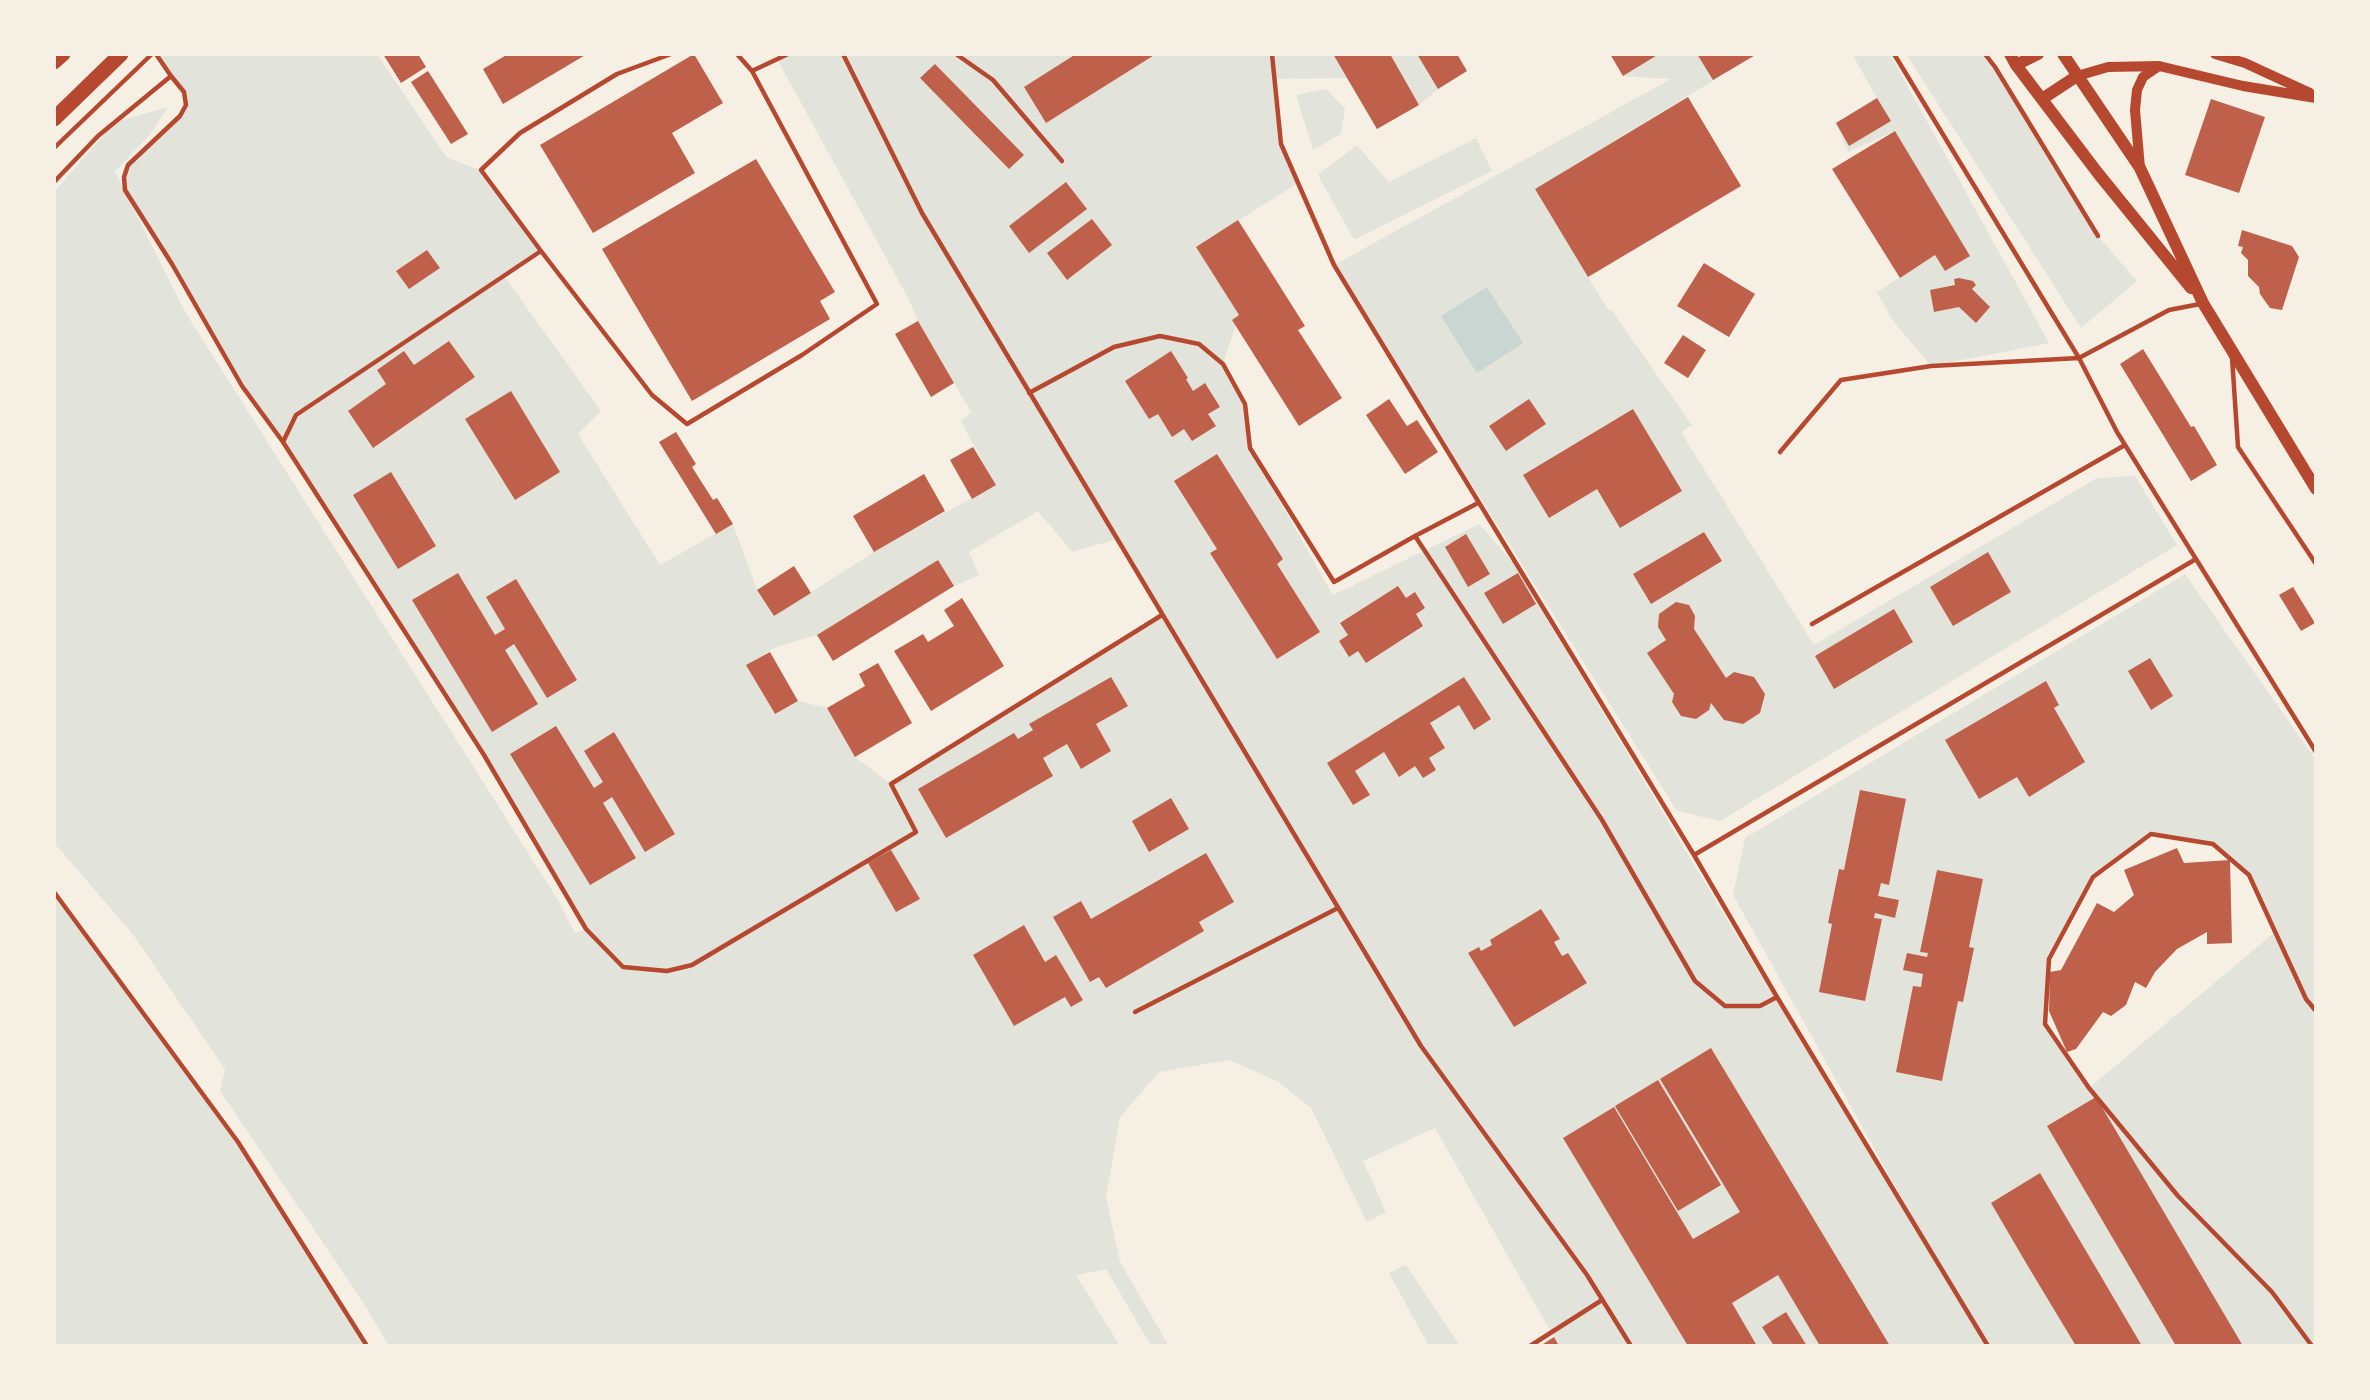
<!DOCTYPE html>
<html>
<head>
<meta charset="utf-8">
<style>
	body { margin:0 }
	#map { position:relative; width:2370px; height:1400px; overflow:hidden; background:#f6efe4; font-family:Poppins,sans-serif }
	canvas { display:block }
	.frame { position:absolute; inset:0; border:56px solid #f6efe4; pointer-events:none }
</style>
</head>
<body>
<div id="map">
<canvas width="2370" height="1400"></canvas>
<div class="frame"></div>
</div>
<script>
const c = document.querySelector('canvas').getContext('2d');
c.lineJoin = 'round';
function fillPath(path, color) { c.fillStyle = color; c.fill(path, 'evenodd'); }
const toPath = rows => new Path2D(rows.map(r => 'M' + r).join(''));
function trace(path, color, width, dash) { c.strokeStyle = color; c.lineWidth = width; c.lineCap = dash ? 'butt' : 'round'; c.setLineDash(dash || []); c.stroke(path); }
fillPath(toPath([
	[156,54,377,54,447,158,481,170,541,251,504,276,601,411,578,434,660,565,733,524,757,590,774,616,874,552,995,485,961,421,971,412,918,321,907,296,777,59,788,54,1457,54,1467,71,1438,89,1419,105,1377,129,1347,78,1275,79,1281,144,1298,183,1196,247,1239,315,1223,364,1245,404,1250,449,1333,595,1479,524,1514,564,1729,923,1962,1306,1733,895,1745,838,2185,574,2316,760,2316,1346,1559,1346,1435,1128,1363,1161,1386,1212,1367,1222,1311,1108,1277,1081,1229,1060,1159,1072,1120,1117,1106,1197,1120,1262,1169,1346,1151,1346,1106,1269,1076,1275,1120,1346,389,1346,361,1299,220,1091,225,1069,132,933,54,843,54,192,115,122,168,107,152,132,115,172,185,312,558,900,575,933,586,929,484,755,283,442,242,386,172,264,125,190,124,177,128,165,179,116,186,105,184,92],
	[1038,511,1072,552,1117,539,1162,615,891,784,855,757,827,708,798,701,774,714,747,665,776,647,817,635,938,560,954,586,979,575,969,552],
	[2151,834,2213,844,2249,875,2275,932,2089,1088,2045,1024,2049,959,2093,877],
	[1610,54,1757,54,1535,189,1607,308,1613,312,1692,425,1681,432,1814,645,2097,478,2135,476,2177,545,1720,821,1677,811,1334,265,1671,79,1623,76],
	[1852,54,1890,54,2049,343,1931,366,1893,321,1877,292,1935,255,1945,271,1969,256,1895,131,1848,152,1836,123,1877,98],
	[1906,54,1985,54,2098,236,2137,281,2081,328],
	[1326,89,1345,109,1341,134,1313,150,1296,95],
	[1476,138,1492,171,1354,240,1318,175,1357,145,1389,182],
	[54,892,238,1142,367,1346,54,1346],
	[1406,1265,1460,1346,1429,1346,1389,1273]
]), '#e2e4dc');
fillPath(toPath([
	[1487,287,1523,343,1477,373,1441,316]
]), '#c9d6d2');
fillPath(toPath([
	[383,54,418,54,426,67,401,83],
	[508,54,587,54,503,104,483,69],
	[694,54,723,103,672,133,695,173,593,233,540,145],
	[1076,54,1156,54,1046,123,1024,87],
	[1333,54,1390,54,1419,105,1377,129],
	[1417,54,1457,54,1467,71,1438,89],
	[1610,54,1659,54,1623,76],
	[1697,54,1757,54,1713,80],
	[935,64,1024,155,1009,169,920,78],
	[428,71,468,134,451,144,411,82],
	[1688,97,1741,186,1588,277,1535,189],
	[1877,98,1891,121,1849,146,1836,123],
	[2211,99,2265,117,2239,193,2185,175],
	[1895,131,1970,256,1945,271,1935,255,1900,278,1832,169],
	[756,159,835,292,820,301,830,319,692,401,602,249],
	[1066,182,1087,209,1029,253,1009,226],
	[1092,219,1112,245,1067,280,1047,253],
	[1238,220,1305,326,1298,330,1342,398,1299,426,1232,320,1239,315,1196,247],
	[2242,230,2292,246,2299,257,2282,310,2270,308,2260,294,2259,287,2248,276,2248,260,2241,253,2243,247,2238,246],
	[427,250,440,268,409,289,396,271],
	[1704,263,1755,294,1729,337,1677,306],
	[1959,278,1973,281,1976,285,1972,289,1990,307,1976,323,1959,307,1934,312,1930,290,1955,285,1954,279],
	[918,321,954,383,931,397,895,334],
	[1683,335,1706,350,1688,378,1664,363],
	[449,341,475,377,373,448,348,411,386,384,377,370,404,351,414,365],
	[2143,349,2191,427,2194,426,2217,465,2191,481,2120,364],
	[1171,351,1188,378,1186,379,1193,391,1205,383,1220,407,1208,414,1216,426,1192,441,1184,429,1172,437,1158,414,1149,419,1125,381],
	[511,391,560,472,515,500,465,419],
	[1389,399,1407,426,1417,420,1438,452,1405,474,1366,415],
	[1529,399,1546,424,1506,451,1489,426],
	[1633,409,1682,491,1620,528,1597,489,1549,518,1523,475],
	[676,432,696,464,692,467,713,500,717,498,733,524,716,534,659,442],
	[973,447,996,485,972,499,950,460],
	[1217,454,1283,559,1277,564,1320,632,1277,659,1210,553,1217,549,1174,481],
	[391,472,436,546,398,569,353,495],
	[924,474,945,511,874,552,853,516],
	[1704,532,1722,561,1651,604,1633,574],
	[1466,534,1490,574,1468,587,1445,547],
	[1988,552,2011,592,1953,626,1930,587],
	[938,560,954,586,833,661,817,635],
	[794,566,811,593,774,616,757,590],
	[458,573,495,635,505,629,486,597,516,579,577,680,547,698,514,644,505,650,538,704,492,732,412,600],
	[1518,573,1536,604,1503,624,1484,593],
	[1398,586,1406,598,1415,592,1425,608,1416,614,1423,626,1366,663,1358,651,1349,657,1339,641,1348,635,1340,623],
	[2293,587,2315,623,2301,631,2279,595],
	[962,598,1004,666,931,711,894,651,923,634,928,642,954,626,944,610],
	[1676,602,1689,605,1695,616,1694,629,1726,678,1734,672,1754,677,1765,694,1760,713,1743,724,1724,720,1711,703,1709,710,1696,719,1681,716,1672,702,1674,694,1647,653,1666,640,1658,627,1659,614],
	[1894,609,1913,642,1834,689,1815,656],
	[770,652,798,701,775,714,746,665],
	[2150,658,2173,696,2151,710,2128,671],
	[878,663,912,723,855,757,827,708,865,686,859,674],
	[1111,677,1128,706,1096,724,1111,751,1081,769,1067,744,1043,758,1053,776,946,838,918,789,1014,733,1018,739,1033,730,1029,724],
	[1464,677,1491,719,1474,730,1459,705,1430,723,1445,748,1429,758,1436,770,1423,778,1415,766,1399,777,1384,752,1355,771,1370,795,1353,805,1327,763],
	[2046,681,2059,705,2054,708,2085,762,2029,797,2017,777,1979,799,1945,740],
	[556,726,594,788,603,782,584,751,614,732,675,834,645,852,612,797,603,803,636,858,590,885,510,754],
	[1860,790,1906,799,1889,885,1881,883,1878,896,1899,900,1895,918,1875,913,1874,918,1882,919,1865,1001,1819,992,1832,924,1828,923,1839,869,1844,870],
	[1171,798,1189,829,1149,852,1132,821],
	[2177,848,2184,863,2230,860,2232,943,2207,944,2207,932,2177,949,2155,972,2146,988,2135,982,2126,1005,2111,1016,2103,1012,2076,1049,2067,1052,2049,1011,2050,972,2061,970,2097,903,2114,912,2134,895,2124,870],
	[891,850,920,899,896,912,868,863],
	[1206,853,1234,902,1199,922,1204,931,1106,988,1099,977,1090,982,1053,917,1081,901,1091,919],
	[1937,870,1983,879,1969,947,1974,948,1963,1002,1958,1001,1942,1081,1896,1072,1913,986,1921,987,1923,974,1903,970,1907,953,1927,957,1928,953,1920,952],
	[1541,909,1560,939,1554,942,1562,956,1568,953,1587,983,1514,1027,1468,953,1479,947,1481,951,1492,945,1490,940],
	[1024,925,1045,962,1056,955,1083,1000,1071,1007,1065,997,1014,1026,973,955],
	[1711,1048,1890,1346,1820,1346,1778,1275,1732,1303,1757,1346,1688,1346,1563,1138,1614,1107,1693,1239,1740,1212,1660,1079],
	[1658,1080,1721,1185,1678,1211,1615,1106],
	[2096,1097,2243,1346,2176,1346,2047,1126],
	[2040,1173,2079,1239,2142,1346,2076,1346,2029,1268,1991,1203],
	[1786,1312,1807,1346,1774,1346,1762,1327],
	[1554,1337,1559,1346,1540,1346]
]), '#bf614a');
trace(toPath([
	[671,54,617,74,520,133,481,170,541,251,296,415,283,442,484,755,586,929,623,967,667,971,692,965,916,832,891,784,1162,615],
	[737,54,752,71,788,54],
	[843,54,922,213,1421,1046,1587,1275,1631,1346],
	[956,54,993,80,1062,161],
	[1272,54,1281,144,1334,265,1694,855,1777,997,1988,1346],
	[1894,54,2079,358,2117,432,2316,752],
	[1985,54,1995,67,2098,236],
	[171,76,184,92,186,105,180,116,128,165,124,177,125,190,172,264,242,386,283,442],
	[54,148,152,54],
	[54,182,98,136,171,76,156,54],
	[541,251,652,395,687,424,802,355,877,304,752,71],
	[2232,357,2238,447,2316,564],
	[1029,393,1114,347,1160,336,1199,344,1223,364,1245,404,1250,448,1334,582,1415,536],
	[1780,452,1841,380,1931,366,2079,358,2169,310,2200,304],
	[1478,503,1415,536,1602,820,1695,981,1725,1006,1760,1006,1777,997],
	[1812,624,2125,445],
	[1694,855,2196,559],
	[54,892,238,1142,367,1346],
	[1135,1012,1338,908],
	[1530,1346,1602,1300],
	[2312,1346,2272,1292,2178,1196,2089,1088,2045,1024,2049,959,2093,877,2151,834,2213,844,2249,875,2306,999,2316,1011]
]), '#b5482f', 4.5);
trace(toPath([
	[2215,54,2245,63,2310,93],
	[2077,76,2108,67,2159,66,2243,86,2316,98],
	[2140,168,2135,110,2137,90,2143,77,2159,66]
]), '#b5482f', 10);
trace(toPath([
	[2010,54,2016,65,2097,172,2191,288],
	[2063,54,2140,168,2203,303,2316,489],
	[2016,65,2038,54],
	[2042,99,2077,76]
]), '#b5482f', 12);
trace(toPath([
	[54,62,63,54],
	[54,119,121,54]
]), '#b5482f', 15);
</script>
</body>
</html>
